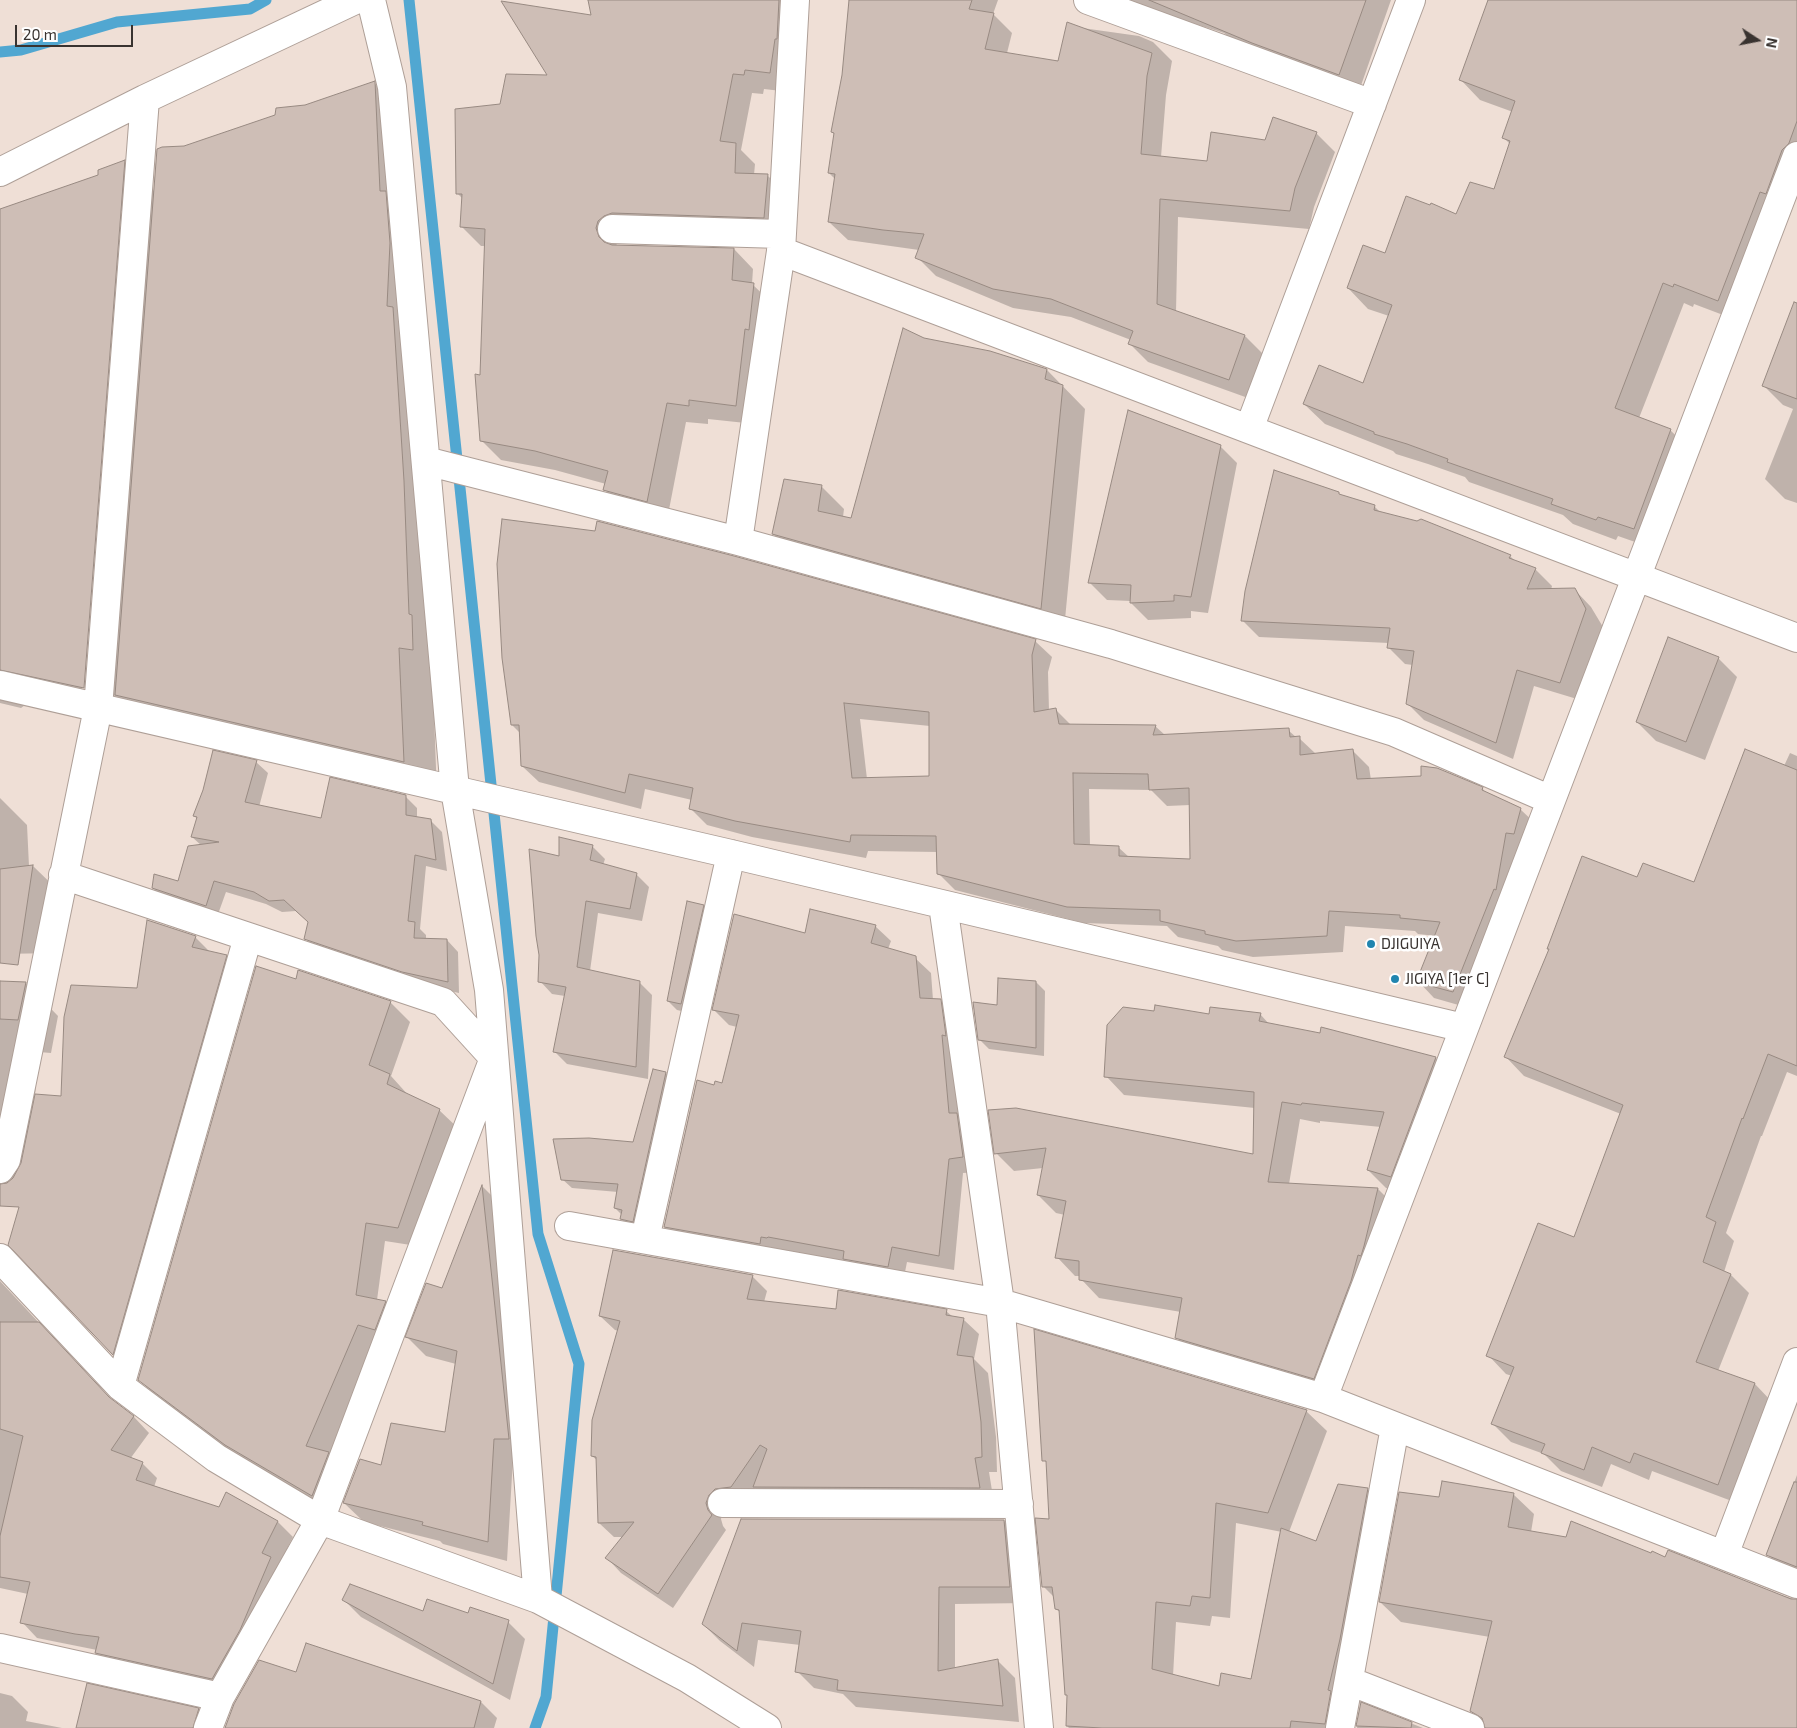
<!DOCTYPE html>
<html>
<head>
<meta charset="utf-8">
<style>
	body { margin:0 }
	#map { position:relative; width:1797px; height:1728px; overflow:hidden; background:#efdfd6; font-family:"Exo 2",sans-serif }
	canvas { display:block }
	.north { position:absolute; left:1732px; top:15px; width:50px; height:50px; -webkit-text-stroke:4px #fff; paint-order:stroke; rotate:101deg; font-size:14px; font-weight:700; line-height:20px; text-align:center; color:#393330 }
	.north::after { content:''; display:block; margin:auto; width:18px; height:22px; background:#393330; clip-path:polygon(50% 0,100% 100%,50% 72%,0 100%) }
	.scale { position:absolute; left:15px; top:25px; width:118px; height:22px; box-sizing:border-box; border:2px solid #393330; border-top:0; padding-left:6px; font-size:15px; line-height:18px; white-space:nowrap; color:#393330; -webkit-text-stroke:4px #fff; paint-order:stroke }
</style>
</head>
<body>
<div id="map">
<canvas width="1797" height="1728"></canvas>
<div class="north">N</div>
<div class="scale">20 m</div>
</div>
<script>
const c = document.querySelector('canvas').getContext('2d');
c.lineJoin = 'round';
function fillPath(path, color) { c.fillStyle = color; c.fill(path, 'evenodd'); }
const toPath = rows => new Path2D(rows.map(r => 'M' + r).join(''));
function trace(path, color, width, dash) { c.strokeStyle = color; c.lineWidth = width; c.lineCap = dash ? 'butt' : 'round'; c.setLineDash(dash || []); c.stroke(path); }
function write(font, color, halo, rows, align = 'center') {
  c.font = font + ' "Exo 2",sans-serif'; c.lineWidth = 5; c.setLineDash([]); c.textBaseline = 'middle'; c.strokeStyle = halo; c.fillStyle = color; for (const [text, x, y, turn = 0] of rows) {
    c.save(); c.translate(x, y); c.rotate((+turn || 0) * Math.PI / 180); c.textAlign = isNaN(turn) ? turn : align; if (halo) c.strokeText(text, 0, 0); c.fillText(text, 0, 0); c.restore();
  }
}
fillPath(toPath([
	[589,0,804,0,790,92,764,89,763,94,752,93,741,150,755,164,754,175,767,175,787,195,783,237,618,241,616,246,734,249,753,269,752,284,773,304,755,424,708,419,708,424,686,422,667,520,624,509,605,490,606,484,555,470,501,460,481,440,481,377,485,246,481,246,461,226,463,199,457,193,501,105,550,76,592,16],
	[850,0,998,0,993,14,1012,33,1007,53,1059,62,1068,26,1139,36,1153,42,1172,61,1166,95,1161,157,1208,163,1266,142,1316,133,1335,152,1314,207,1309,229,1178,217,1176,312,1245,336,1264,355,1248,398,1148,362,1130,344,1131,340,1071,317,1013,308,936,276,917,257,919,250,848,240,829,222,835,179,829,173,835,135,832,132,843,76],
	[1119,0,1391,0,1358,94,1241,49,1224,33],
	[1490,0,1797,0,1797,185,1739,321,1694,304,1693,307,1684,303,1639,418,1670,430,1691,450,1655,549,1618,536,1616,540,1573,524,1563,515,1469,482,1465,477,1428,464,1396,454,1393,451,1325,424,1304,404,1364,385,1389,316,1368,309,1348,288,1386,255,1457,215,1494,191,1511,145,1504,138,1513,112,1480,100,1460,79],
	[374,83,408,116,413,220,419,226,423,277,420,336,437,795,149,729,118,697,116,720,28,703,21,708,0,703,0,210,99,176,124,162,155,192,184,147],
	[119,211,122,211,85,695,82,694],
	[1797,304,1797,503,1785,499,1765,479,1793,409,1783,405,1764,386],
	[924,339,1047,370,1085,409,1064,630,796,556,773,534,821,486,844,509,843,517,852,519],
	[1220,446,1237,463,1208,613,1191,611,1191,618,1148,620,1131,603,1131,601,1107,600,1090,583],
	[1339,494,1342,497,1374,506,1382,514,1510,556,1516,562,1535,569,1552,586,1551,590,1574,589,1591,607,1603,627,1577,699,1534,686,1513,759,1424,720,1407,703,1413,665,1405,664,1388,647,1389,643,1259,637,1242,620],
	[1035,641,1052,657,1048,672,1049,711,1056,710,1071,725,1155,726,1165,735,1288,730,1297,738,1299,738,1316,754,1353,751,1369,767,1371,780,1482,788,1487,794,1520,809,1537,825,1469,1008,1434,998,1418,981,1436,936,1418,934,1415,931,1345,926,1343,952,1253,957,1222,950,1218,946,1178,937,1167,926,1084,923,955,890,938,873,938,852,868,851,866,858,752,837,707,825,691,809,692,800,645,789,641,809,539,782,522,766,520,733,512,725],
	[860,719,930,726,931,777,867,779],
	[1089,789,1151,790,1167,806,1190,805,1192,860,1130,858,1118,847,1090,846],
	[1718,658,1737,677,1705,760,1656,741,1637,722],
	[1790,753,1797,756,1797,1076,1787,1072,1762,1136,1761,1136,1726,1233,1734,1241,1724,1272,1731,1275,1749,1293,1718,1371,1755,1384,1773,1403,1737,1503,1652,1471,1649,1480,1611,1464,1602,1487,1561,1471,1544,1454,1511,1442,1493,1424,1512,1376,1506,1374,1488,1355,1575,1239,1621,1114,1524,1076,1506,1057,1550,950,1548,949,1637,878,1695,883,1784,766],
	[256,762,268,773,259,807,322,820,405,796,417,808,417,818,430,820,442,832,447,871,426,866,420,929,426,935,426,939,447,940,458,952,459,993,414,983,318,951,306,939,309,923,296,911,282,912,266,904,226,892,217,917,165,900,153,888,178,883,202,846,192,837,198,819,194,816],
	[0,798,27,825,29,866,33,866,66,898,57,953,0,954],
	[592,846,605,859,603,865,636,874,649,887,642,921,598,913,590,971,639,982,652,995,648,1079,567,1064,554,1051,565,996,552,994,540,981,560,858],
	[703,906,712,916,690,1013,677,1010,668,1001],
	[875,926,891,941,888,949,915,958,931,973,933,1000,940,1001,956,1016,978,1172,963,1173,954,1270,907,1262,903,1282,680,1242,665,1227,715,1086,723,1084,737,1027,729,1025,714,1010,805,934],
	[195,937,211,953,226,956,247,977,134,1375,9,1244,33,1164,0,1196,0,982,26,983,58,1016,51,1053,39,1052,35,1095,62,1097,138,990],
	[296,981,390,1002,410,1022,391,1076,409,1096,439,1110,459,1129,417,1246,385,1241,377,1300,385,1302,404,1321,377,1344,330,1454,348,1472,332,1514,245,1464,159,1399,139,1380],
	[1036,982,1045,991,1044,1056,989,1049,979,1039,998,1006],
	[1260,1014,1270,1025,1321,1035,1322,1029,1436,1058,1454,1076,1409,1195,1386,1188,1368,1170,1381,1127,1320,1121,1320,1123,1300,1119,1289,1184,1378,1189,1396,1207,1332,1397,1195,1356,1177,1338,1181,1312,1099,1298,1081,1279,1081,1276,1075,1276,1057,1257,1065,1215,1056,1213,1038,1195,1043,1168,1014,1171,996,1153,990,1111,1254,1156,1255,1108,1124,1095,1106,1076,1210,1016],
	[666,1073,675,1082,642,1230,630,1228,621,1219,622,1215,615,1208,618,1192,572,1188,562,1179,634,1143],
	[483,1187,501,1205,528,1458,513,1458,507,1561,443,1544,440,1541,364,1522,344,1503,382,1466,446,1433,456,1364,426,1356,407,1337,442,1289],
	[752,1276,767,1291,764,1302,837,1311,946,1311,953,1317,964,1320,979,1334,974,1359,988,1373,996,1437,997,1472,989,1472,994,1503,769,1502,755,1488,746,1502,723,1510,721,1519,723,1526,726,1530,673,1608,621,1573,607,1558,623,1537,614,1537,599,1523,598,1461,592,1456,619,1331,615,1330,600,1316],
	[0,1281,111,1400,134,1417,149,1433,130,1459,142,1463,157,1478,154,1487,219,1508,278,1522,293,1537,278,1566,228,1694,111,1668,96,1653,97,1650,37,1638,22,1622,28,1594,0,1588],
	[1306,1411,1327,1431,1289,1532,1316,1543,1367,1489,1388,1510,1348,1728,1069,1728,1067,1726,1069,1697,1066,1694,1061,1613,1056,1609,1055,1598,1043,1586,1050,1520,1048,1464,1044,1460],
	[1236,1523,1282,1532,1252,1680,1220,1687,1173,1676,1176,1622,1210,1626,1212,1616,1230,1618],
	[1797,1475,1797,1579,1788,1575,1768,1555],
	[1513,1494,1534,1514,1531,1532,1651,1555,1797,1600,1797,1728,1486,1728,1487,1726,1471,1711,1490,1637,1401,1622,1380,1602,1440,1498],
	[1004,1521,1021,1538,1027,1603,955,1604,955,1669,998,1661,1015,1678,1019,1722,856,1707,843,1694,814,1688,797,1671,800,1645,758,1640,754,1667,720,1641,703,1624],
	[344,1600,424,1612,469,1614,508,1622,525,1639,510,1700,361,1617],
	[297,1674,481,1702,497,1718,494,1728,226,1728],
	[0,1693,12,1696,28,1712,26,1721,62,1728,0,1728],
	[1362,1704,1423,1728,1357,1728],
	[198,1709,214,1726,213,1728,77,1728]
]), '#0003');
trace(toPath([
	[409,0,538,1234,579,1364,546,1697,535,1728],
	[0,52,21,50,117,22,250,9,266,0]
]), '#51a7d1', 11);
const building = toPath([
	[588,0,779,0,777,39,775,39,770,73,745,70,744,75,733,74,720,141,736,143,735,173,768,174,764,218,612,213,604,216,598,221,596,228,599,237,604,242,612,245,734,248,732,280,754,283,749,330,745,329,736,406,689,400,689,406,667,403,647,502,603,490,608,471,535,451,480,441,475,374,480,375,485,229,460,227,462,194,456,194,455,109,500,104,506,74,547,75,501,1,591,15,588,0],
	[849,0,972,0,969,9,994,13,985,49,1058,61,1067,22,1152,53,1147,76,1141,154,1207,161,1211,132,1265,140,1273,117,1317,132,1295,188,1290,211,1160,199,1157,304,1245,335,1229,380,1128,344,1133,331,1051,299,993,289,915,258,924,234,883,230,828,222,835,174,828,173,834,133,831,132,842,75,849,0],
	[1149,0,1366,0,1339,75,1252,43,1149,0],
	[1488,0,1797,0,1797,121,1789,143,1782,150,1766,194,1760,192,1718,301,1674,284,1673,287,1663,283,1615,408,1671,429,1634,529,1598,517,1596,520,1551,504,1553,499,1447,462,1448,459,1407,444,1374,434,1374,432,1303,404,1319,365,1363,383,1392,305,1347,288,1363,245,1385,253,1406,196,1430,205,1431,203,1456,214,1470,182,1494,189,1510,141,1502,138,1515,101,1459,80,1488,0],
	[375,81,380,191,386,191,390,243,387,306,393,307,404,481,409,614,412,615,413,650,399,648,404,762,115,695,157,149,162,147,184,146,275,115,276,108,305,105,375,81],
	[125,160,84,688,0,670,0,209,98,175,98,170,125,160],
	[1794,302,1797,303,1797,399,1762,386,1794,302],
	[903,328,924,338,990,351,1044,368,1047,369,1045,379,1063,385,1041,609,772,534,784,479,822,485,818,511,851,518,903,328],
	[1128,410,1221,445,1191,597,1174,595,1174,601,1130,603,1131,585,1088,583,1128,410],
	[1274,470,1339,492,1339,494,1375,505,1374,510,1417,521,1421,519,1511,555,1509,558,1536,568,1527,589,1575,588,1586,609,1560,683,1517,670,1496,743,1406,704,1414,651,1387,648,1390,628,1241,621,1245,591,1274,470],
	[502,519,595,531,597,521,734,556,1036,639,1032,655,1034,712,1056,708,1059,724,1156,725,1153,735,1289,728,1290,737,1300,736,1300,755,1353,749,1357,779,1421,776,1421,766,1437,768,1483,787,1482,790,1521,808,1514,834,1506,833,1496,890,1494,889,1453,992,1416,982,1440,922,1400,918,1400,915,1329,911,1327,936,1236,941,1205,934,1205,931,1160,921,1160,910,1067,907,937,874,936,836,851,835,850,842,735,821,689,809,693,788,629,774,625,793,521,766,519,725,511,725,502,658,497,564,502,519],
	[844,703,929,712,929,776,852,778,844,703],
	[1073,773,1148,774,1149,790,1189,788,1190,859,1119,856,1119,846,1074,844,1073,773],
	[1668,637,1719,657,1686,742,1636,722,1668,637],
	[1745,749,1797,770,1797,1066,1768,1054,1743,1119,1742,1118,1706,1217,1716,1222,1703,1262,1731,1274,1696,1362,1755,1383,1718,1485,1634,1453,1630,1463,1592,1447,1584,1470,1541,1453,1545,1444,1491,1424,1514,1367,1486,1356,1538,1223,1574,1237,1623,1105,1504,1057,1549,949,1547,949,1582,856,1637,877,1643,863,1694,882,1745,749],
	[213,750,257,760,245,802,321,818,330,777,406,795,406,815,431,819,436,860,415,855,408,921,415,922,414,938,447,939,448,982,402,972,304,939,308,922,284,900,269,901,254,892,214,881,206,906,152,888,154,874,178,881,188,846,219,842,191,837,197,817,193,816,203,790,213,750],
	[559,837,593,845,590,860,637,873,630,909,586,901,577,967,640,981,636,1067,553,1052,566,987,538,982,539,955,536,936,529,849,559,856,559,837],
	[33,865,18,965,0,963,0,869,33,865],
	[687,901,704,905,681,1004,667,1001,687,901],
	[810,909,876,925,871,943,916,956,920,998,941,999,946,1036,942,1035,949,1113,957,1113,963,1157,949,1159,939,1256,892,1247,888,1267,843,1259,844,1251,768,1237,767,1238,761,1237,760,1244,664,1227,697,1080,714,1085,715,1081,722,1083,739,1015,712,1010,734,914,805,933,810,909],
	[147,920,196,936,192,947,227,955,113,1355,8,1245,19,1207,0,1206,0,1184,7,1183,13,1178,21,1163,35,1094,61,1096,64,1017,71,985,137,988,147,920],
	[256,966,296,979,298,970,391,1001,369,1065,390,1074,387,1084,440,1109,398,1228,366,1223,356,1295,386,1301,375,1330,358,1325,306,1446,329,1452,312,1496,225,1445,138,1380,256,966],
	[998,978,1036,981,1036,1048,978,1040,973,1002,997,1005,998,978],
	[0,981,26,982,18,1020,0,1019,0,981],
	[1155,1005,1209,1014,1210,1007,1261,1013,1259,1021,1320,1033,1321,1027,1436,1057,1391,1177,1367,1170,1384,1112,1302,1103,1301,1105,1282,1102,1268,1182,1378,1188,1364,1246,1361,1256,1358,1255,1351,1281,1314,1379,1175,1338,1182,1298,1079,1280,1079,1261,1055,1258,1066,1201,1037,1195,1046,1148,994,1154,988,1110,1016,1108,1253,1154,1254,1092,1104,1077,1107,1025,1123,1007,1154,1011,1155,1005],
	[653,1069,666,1072,633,1222,620,1219,622,1210,614,1208,618,1184,561,1180,553,1139,589,1138,633,1142,653,1069],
	[482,1185,509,1439,494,1439,488,1542,422,1525,423,1522,343,1503,360,1459,381,1465,391,1423,445,1432,457,1351,405,1337,426,1283,442,1288,482,1185],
	[613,1250,753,1275,747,1299,836,1309,838,1290,947,1309,946,1315,964,1318,957,1355,973,1357,981,1422,982,1457,975,1458,980,1488,753,1487,767,1449,760,1445,731,1487,715,1489,709,1495,706,1503,708,1510,712,1515,658,1594,605,1558,634,1522,598,1523,596,1457,591,1456,592,1420,620,1321,599,1316,613,1250],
	[0,1322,39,1322,109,1397,134,1416,111,1450,143,1462,136,1480,219,1507,226,1492,278,1521,262,1553,271,1557,240,1630,212,1679,95,1653,99,1637,75,1634,20,1623,30,1582,0,1577,0,1536,23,1436,0,1429,0,1322],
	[1034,1329,1307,1410,1268,1513,1216,1503,1210,1598,1192,1596,1190,1606,1156,1602,1152,1669,1219,1686,1221,1673,1251,1679,1281,1528,1316,1541,1338,1484,1368,1488,1340,1639,1328,1690,1331,1691,1325,1724,1291,1721,1290,1728,1102,1728,1066,1726,1067,1695,1065,1695,1059,1610,1055,1609,1052,1587,1042,1587,1035,1518,1049,1519,1046,1461,1042,1461,1034,1329],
	[1442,1481,1514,1493,1508,1527,1566,1537,1571,1521,1651,1553,1652,1551,1665,1557,1668,1550,1791,1599,1797,1599,1797,1728,1485,1728,1482,1718,1470,1711,1492,1621,1379,1602,1399,1492,1439,1497,1442,1481],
	[1794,1482,1797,1482,1797,1567,1766,1555,1794,1482],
	[741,1519,1004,1520,1010,1587,939,1587,938,1671,998,1659,1003,1706,837,1690,838,1680,795,1672,801,1631,742,1623,737,1651,702,1624,741,1519],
	[350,1584,423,1611,427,1599,468,1613,470,1607,509,1620,493,1684,342,1600,350,1584],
	[306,1643,481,1701,474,1728,225,1728,234,1704,259,1660,296,1672,306,1643],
	[87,1683,199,1708,193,1728,76,1728,87,1683],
	[1361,1702,1412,1722,1411,1728,1356,1726,1361,1702]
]);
fillPath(building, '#cebeb6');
trace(building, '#988a82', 1);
const street = toPath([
	[371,0,392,87,455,790,489,990,538,1599],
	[1088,0,1372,104],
	[0,172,145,99,355,0],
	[612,229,781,234],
	[781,251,1797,638],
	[1249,429,1411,0],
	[426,461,738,541,1111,644,1394,732,1551,800],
	[738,541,781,251,795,0],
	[0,685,731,854,1464,1028],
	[63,875,443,1002,494,1058,320,1520,220,1697,208,1728],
	[943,905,1000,1303,1039,1728],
	[0,1169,6,1160,98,708,145,99],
	[569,1226,1000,1303,1323,1398,1797,1584],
	[645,1239,731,854],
	[0,1258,120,1386,216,1458,320,1520,538,1599,687,1678,767,1728],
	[120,1386,248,937],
	[1323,1398,1797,156],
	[722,1503,1019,1504],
	[1724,1555,1797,1362],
	[0,1648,220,1697],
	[1349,1681,1470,1728],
	[1340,1728,1395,1427]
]);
trace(street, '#ae9f97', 30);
trace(street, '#fff', 28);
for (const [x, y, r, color] of [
	[1371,944,5,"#2185af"],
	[1395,979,5,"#2185af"]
]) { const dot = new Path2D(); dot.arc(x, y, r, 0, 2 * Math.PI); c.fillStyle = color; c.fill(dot); trace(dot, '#fff', 2); }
write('15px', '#393330', '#fff', [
	["DJIGUIYA",1381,944],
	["JIGIYA [1er C]",1405,979]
], 'left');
</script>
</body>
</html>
